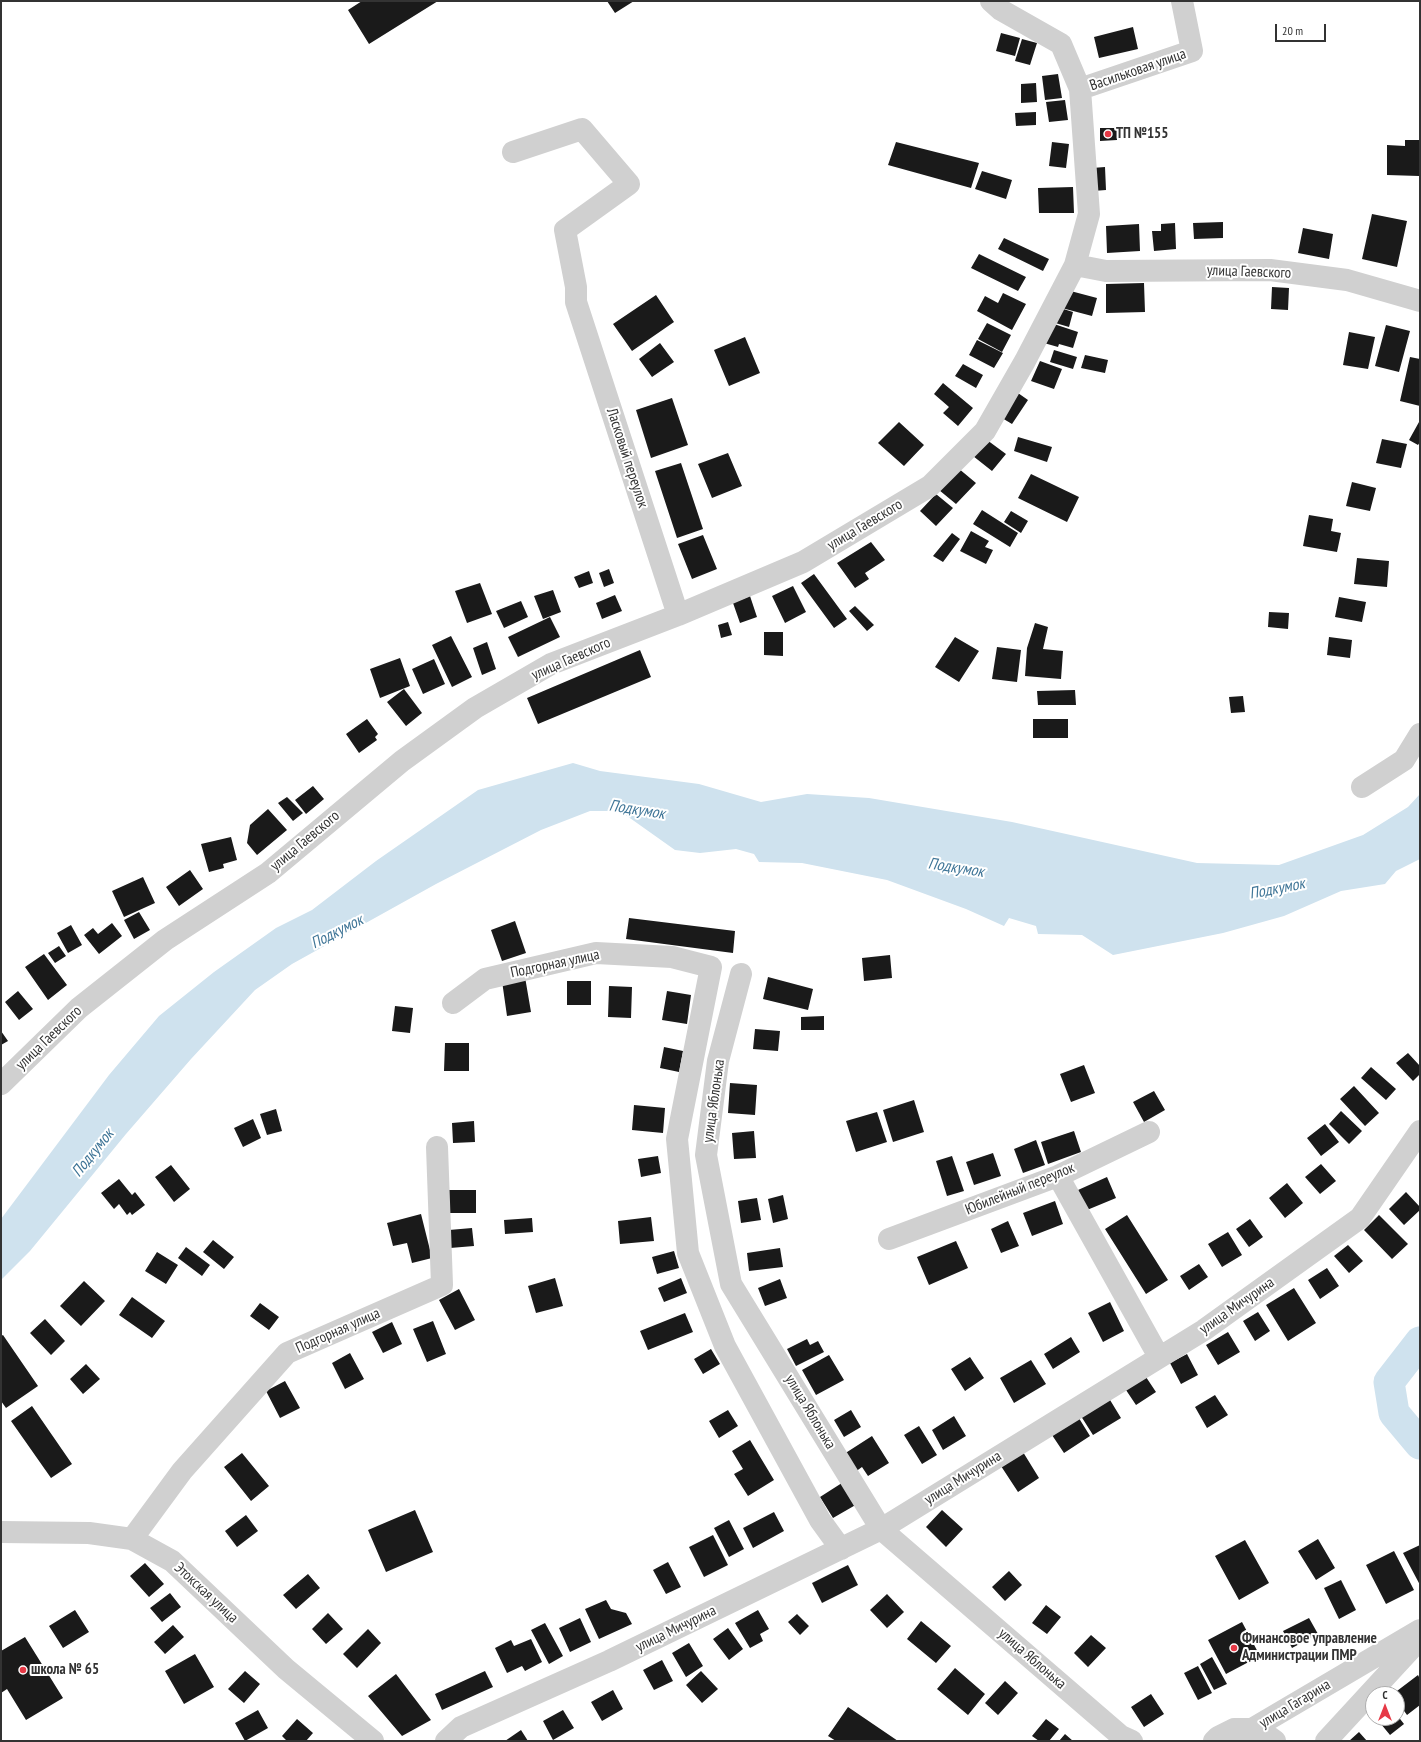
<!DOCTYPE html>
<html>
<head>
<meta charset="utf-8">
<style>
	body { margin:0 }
	#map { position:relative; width:1421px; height:1742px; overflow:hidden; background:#fff; font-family:"PT Sans Narrow",sans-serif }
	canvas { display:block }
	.frame { position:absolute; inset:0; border:2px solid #333; pointer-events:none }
	.north { position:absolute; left:1365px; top:1686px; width:40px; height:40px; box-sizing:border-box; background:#fff; border:1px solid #adadad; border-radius:50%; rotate:0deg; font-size:11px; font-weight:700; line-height:16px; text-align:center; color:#333 }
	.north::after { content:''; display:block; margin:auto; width:14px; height:18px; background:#e63946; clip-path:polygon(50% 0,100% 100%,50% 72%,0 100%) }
	.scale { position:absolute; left:1275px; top:24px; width:51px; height:18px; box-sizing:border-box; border:2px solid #333; border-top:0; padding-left:5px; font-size:12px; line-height:14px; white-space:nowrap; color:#333; -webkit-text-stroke:3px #fff; paint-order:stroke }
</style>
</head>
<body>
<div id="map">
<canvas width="1421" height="1742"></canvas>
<div class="frame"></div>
<div class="north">С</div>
<div class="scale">20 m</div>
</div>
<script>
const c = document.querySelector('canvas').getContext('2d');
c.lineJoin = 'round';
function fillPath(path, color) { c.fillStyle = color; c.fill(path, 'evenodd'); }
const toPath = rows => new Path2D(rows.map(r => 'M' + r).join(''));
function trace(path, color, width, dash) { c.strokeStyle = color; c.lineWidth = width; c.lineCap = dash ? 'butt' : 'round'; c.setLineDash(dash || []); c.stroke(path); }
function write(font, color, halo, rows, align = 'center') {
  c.font = font + ' "PT Sans Narrow",sans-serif'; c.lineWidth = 4; c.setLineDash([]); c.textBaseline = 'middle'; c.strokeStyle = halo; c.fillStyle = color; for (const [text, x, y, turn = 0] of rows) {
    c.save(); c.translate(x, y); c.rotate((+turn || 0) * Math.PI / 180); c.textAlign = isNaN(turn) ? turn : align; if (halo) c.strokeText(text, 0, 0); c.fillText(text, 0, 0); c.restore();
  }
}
fillPath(toPath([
	[573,763,600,771,699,784,761,802,807,794,869,798,1012,822,1197,863,1279,865,1363,835,1408,807,1420,794,1420,859,1396,871,1385,884,1341,891,1284,916,1223,933,1113,955,1082,935,1038,934,1036,926,1009,918,1004,926,966,909,887,880,802,863,759,862,754,854,736,849,700,853,675,850,620,811,590,811,541,830,436,884,292,964,255,990,191,1059,126,1134,30,1251,1,1280,1,1219,109,1075,159,1016,214,972,276,928,312,910,376,861,478,790]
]), '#cfe2ee');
trace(toPath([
	[1420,1342,1389,1382,1394,1413,1420,1444]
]), '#cfe2ee', 31);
fillPath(toPath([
	[362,1,438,1,369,44,348,10],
	[607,1,634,1,615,13],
	[1133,27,1138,49,1099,58,1094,37],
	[1001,33,1020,38,1015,56,996,51],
	[1022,39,1037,43,1030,65,1015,61],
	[1058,74,1062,98,1045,100,1042,76],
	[1036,83,1037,102,1021,103,1021,84],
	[1065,100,1068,120,1049,122,1046,102],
	[1036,112,1036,125,1016,126,1015,113],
	[1100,128,1117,128,1117,140,1100,141],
	[1405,140,1419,140,1419,176,1387,175,1387,145,1405,146],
	[896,142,979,163,971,188,888,165],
	[1052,142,1069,144,1066,168,1049,166],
	[1105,167,1106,190,1093,191,1092,168],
	[982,171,1012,180,1006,199,975,189],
	[1073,187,1074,213,1039,213,1038,188],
	[1372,214,1407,221,1397,267,1362,259],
	[1223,222,1223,238,1194,239,1193,223],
	[1175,223,1176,249,1154,251,1152,231,1161,231,1161,224],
	[1139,224,1140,251,1107,253,1106,226],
	[1303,228,1333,234,1329,259,1298,253],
	[1004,238,1049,259,1043,271,998,249],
	[979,254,1026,277,1018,291,971,268],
	[1144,283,1145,312,1106,313,1106,284],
	[1272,287,1289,288,1288,310,1271,309],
	[1063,289,1097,298,1092,316,1058,307],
	[1003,293,1026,304,1012,330,977,311,985,296,998,303],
	[656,295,674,322,632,351,613,324],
	[1057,307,1073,312,1069,327,1052,322],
	[987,323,1011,335,1002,352,978,339],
	[1051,323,1078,332,1073,348,1059,344,1058,347,1044,343],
	[1386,325,1410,331,1399,372,1375,366],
	[1349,332,1375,337,1368,369,1343,365],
	[745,337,760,373,729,386,714,350],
	[977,340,1003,353,994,368,969,355],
	[660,343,674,362,652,377,639,359],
	[1054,350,1077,357,1073,369,1050,362],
	[1085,355,1108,360,1105,373,1081,368],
	[1410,357,1420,359,1420,406,1400,401],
	[1040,361,1062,369,1054,389,1031,381],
	[963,364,983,375,976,388,955,376],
	[943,383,973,408,958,426,943,413,949,407,934,394],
	[1018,393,1028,400,1012,424,1002,418],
	[672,398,688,445,651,458,636,410],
	[899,422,924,445,904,466,878,443],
	[1419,422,1420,442,1418,445,1409,440],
	[1018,437,1052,447,1047,462,1014,451],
	[1382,439,1407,444,1401,468,1376,463],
	[987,440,1006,454,992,471,973,456],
	[728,453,742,486,712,498,698,464],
	[681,463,703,529,677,538,655,471],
	[958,468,976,483,956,504,939,490],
	[1031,474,1079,497,1067,522,1018,498],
	[1352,482,1376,488,1370,511,1346,506],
	[936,494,953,508,936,526,920,511],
	[982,510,1018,533,1010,547,973,524],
	[1011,511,1028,521,1021,533,1004,522],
	[1309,515,1333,519,1331,531,1341,533,1337,552,1303,546],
	[971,531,989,541,985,547,993,550,986,564,960,551],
	[952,533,960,539,943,562,933,556],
	[703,535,717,569,692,579,678,544],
	[871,542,885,560,865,573,869,579,855,588,837,563],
	[1357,558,1389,561,1387,587,1354,584],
	[609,569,614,583,604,587,599,573],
	[589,571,593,583,579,588,574,577],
	[814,574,847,619,834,628,801,583],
	[480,583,492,614,467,623,455,591],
	[793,586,806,612,785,623,772,596],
	[553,590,561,612,543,619,534,596],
	[615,595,622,611,602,619,596,603],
	[750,596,757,617,740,623,733,603],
	[1339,597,1366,602,1362,622,1335,617],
	[521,601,528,617,504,628,496,611],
	[855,606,874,625,867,631,849,611],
	[1269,612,1289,613,1288,629,1268,627],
	[550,617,560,637,518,657,508,637],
	[728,622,732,635,721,638,718,625],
	[1035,623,1048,627,1043,649,1063,651,1061,679,1025,676,1027,648],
	[764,632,783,632,783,656,764,655],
	[451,636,472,677,452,687,432,645],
	[955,637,979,651,959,682,935,667],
	[1329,637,1352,640,1350,658,1327,655],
	[487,642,496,669,482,675,473,648],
	[997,647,1021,650,1017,682,992,679],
	[640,650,651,677,538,724,527,698],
	[400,658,410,686,380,698,370,669],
	[434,659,445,684,423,694,412,669],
	[404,689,422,713,406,726,387,702],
	[1075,690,1076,705,1038,705,1037,691],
	[1243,696,1245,712,1231,713,1229,697],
	[367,719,378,734,375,737,377,740,359,753,346,734],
	[1033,719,1068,719,1068,738,1033,738],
	[313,786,324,799,306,814,295,800],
	[287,797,303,813,293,821,278,803],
	[268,809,287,830,257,855,247,843,250,825],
	[231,837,237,860,223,864,224,868,209,872,201,844],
	[190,870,203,889,179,906,166,887],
	[143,877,155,903,124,917,112,891],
	[139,912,150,930,134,939,124,920],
	[629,918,735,931,733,953,626,939],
	[515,921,526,953,502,961,491,930],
	[112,923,122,936,99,954,84,935,93,928,98,934],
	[71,925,82,945,68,953,57,933],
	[59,946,66,956,55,963,48,953],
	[44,954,67,985,48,1000,25,967],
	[890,955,892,978,864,981,862,958],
	[525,977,531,1012,507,1016,502,981],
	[768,977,813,989,808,1010,763,999],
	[567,981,591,981,591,1005,567,1005],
	[609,986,632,987,631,1018,608,1017],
	[18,991,33,1009,19,1020,5,1002],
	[667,991,691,995,687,1024,662,1020],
	[395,1006,413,1008,410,1033,392,1031],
	[824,1016,824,1030,801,1030,801,1017],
	[755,1029,780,1031,778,1051,753,1049],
	[1,1031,8,1041,1,1045],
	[445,1043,469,1043,469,1071,444,1071],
	[664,1047,683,1051,679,1072,660,1068],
	[1408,1053,1420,1066,1420,1074,1413,1081,1396,1063],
	[1084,1065,1095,1093,1071,1102,1060,1074],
	[1371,1067,1396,1089,1386,1100,1361,1078],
	[730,1083,757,1085,755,1115,728,1113],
	[1354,1086,1379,1113,1365,1126,1340,1099],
	[1154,1091,1165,1110,1144,1122,1133,1102],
	[914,1100,924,1132,893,1142,883,1110],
	[634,1105,665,1108,663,1133,632,1130],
	[276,1109,282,1131,267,1135,260,1114],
	[1341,1111,1362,1131,1349,1144,1329,1124],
	[877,1112,887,1142,856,1152,846,1121],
	[253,1119,261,1138,243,1147,234,1128],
	[474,1121,475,1142,453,1143,452,1123],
	[1325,1124,1339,1142,1321,1156,1307,1138],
	[754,1131,756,1158,734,1159,732,1133],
	[1074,1131,1081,1152,1048,1164,1041,1142],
	[1036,1140,1045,1165,1023,1173,1014,1149],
	[993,1153,1001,1176,974,1185,966,1162],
	[658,1156,661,1173,641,1177,638,1159],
	[952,1156,964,1191,947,1196,936,1161],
	[1321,1164,1336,1181,1320,1194,1305,1177],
	[171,1165,190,1189,174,1202,155,1177],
	[1107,1177,1116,1198,1087,1210,1078,1190],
	[119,1179,132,1195,135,1192,145,1205,132,1215,130,1212,127,1215,119,1204,114,1209,101,1193],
	[1287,1183,1303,1203,1285,1218,1269,1198],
	[448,1190,476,1190,476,1213,448,1213],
	[1406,1192,1420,1207,1420,1210,1404,1225,1389,1209],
	[783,1195,788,1219,773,1223,768,1199],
	[757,1198,761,1220,741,1223,738,1201],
	[1055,1201,1063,1224,1032,1236,1023,1213],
	[421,1214,432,1258,412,1263,407,1243,393,1246,387,1223],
	[1127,1215,1168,1280,1146,1294,1105,1229],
	[1379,1215,1408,1244,1392,1259,1364,1230],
	[651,1217,654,1241,620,1244,618,1221],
	[532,1218,533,1232,505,1234,504,1220],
	[1250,1219,1263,1237,1249,1247,1236,1229],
	[1008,1221,1019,1246,1001,1253,991,1229],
	[472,1228,474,1246,450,1248,449,1230],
	[1228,1232,1242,1255,1222,1267,1208,1244],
	[213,1240,234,1257,224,1269,203,1252],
	[956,1241,968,1268,929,1285,917,1257],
	[1348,1245,1363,1261,1349,1273,1334,1256],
	[186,1247,210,1265,202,1276,178,1258],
	[780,1248,783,1267,749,1271,747,1253],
	[674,1251,679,1268,657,1274,652,1257],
	[157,1252,178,1265,166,1284,145,1271],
	[1199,1264,1208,1277,1189,1290,1180,1276],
	[1327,1268,1339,1286,1320,1299,1308,1280],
	[555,1278,563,1306,536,1313,528,1286],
	[681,1278,687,1293,664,1302,658,1288],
	[780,1279,787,1298,765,1306,758,1288],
	[84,1281,105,1301,81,1326,60,1306],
	[1294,1288,1316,1323,1288,1341,1266,1305],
	[459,1289,475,1320,455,1330,439,1300],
	[132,1297,165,1321,152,1338,119,1315],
	[1110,1302,1124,1331,1103,1342,1088,1313],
	[260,1303,279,1317,269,1330,250,1316],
	[1258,1312,1270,1331,1255,1341,1243,1321],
	[685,1313,693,1332,648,1350,640,1331],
	[45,1319,65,1341,51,1355,30,1333],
	[433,1321,446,1354,427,1362,413,1329],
	[392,1322,402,1344,383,1353,372,1332],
	[1228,1332,1240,1352,1218,1365,1206,1345],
	[3,1335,38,1386,6,1408,1,1401,1,1336],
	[1071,1337,1080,1352,1053,1369,1044,1354],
	[807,1339,810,1345,818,1341,824,1352,796,1366,787,1349],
	[711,1349,720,1364,703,1374,694,1359],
	[350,1353,364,1379,345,1389,332,1363],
	[1187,1354,1198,1375,1181,1384,1170,1363],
	[829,1355,844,1380,816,1395,802,1370],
	[970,1357,984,1378,965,1391,951,1369],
	[1031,1360,1046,1384,1014,1403,1000,1378],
	[86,1364,100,1379,83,1394,70,1379],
	[1144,1374,1156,1392,1136,1405,1124,1387],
	[285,1381,300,1408,280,1418,266,1391],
	[1107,1395,1121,1418,1093,1435,1079,1413],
	[1215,1395,1228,1415,1207,1428,1195,1407],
	[32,1406,72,1464,51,1478,11,1421],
	[728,1410,738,1426,719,1438,709,1421],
	[851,1410,861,1427,844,1437,834,1420],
	[1077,1415,1090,1436,1064,1453,1050,1432],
	[954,1416,966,1436,943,1450,932,1430],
	[919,1426,937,1455,922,1464,904,1435],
	[872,1436,889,1463,868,1476,862,1467,855,1472,844,1454],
	[750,1440,774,1480,748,1496,734,1474,743,1469,732,1451],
	[1023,1452,1039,1478,1018,1492,1001,1466],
	[242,1453,269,1486,251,1501,224,1467],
	[845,1481,859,1503,833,1518,820,1497],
	[415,1510,433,1552,386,1572,368,1530],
	[942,1510,963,1529,946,1547,926,1527],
	[774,1512,784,1531,753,1548,743,1528],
	[246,1515,258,1531,237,1547,225,1531],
	[729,1520,744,1549,729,1557,714,1528],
	[713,1535,728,1565,704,1577,689,1547],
	[1318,1539,1335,1568,1316,1580,1298,1551],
	[1245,1540,1269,1583,1239,1600,1215,1556],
	[1420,1545,1420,1585,1403,1553],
	[1394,1551,1414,1590,1386,1604,1366,1565],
	[668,1562,681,1587,666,1594,653,1570],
	[145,1563,164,1584,149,1597,130,1576],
	[848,1565,858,1585,822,1603,812,1583],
	[1009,1571,1022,1585,1005,1601,992,1587],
	[308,1574,320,1588,296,1609,283,1595],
	[1341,1580,1356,1610,1339,1619,1324,1588],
	[170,1593,181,1607,162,1622,150,1608],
	[887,1594,904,1612,887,1628,870,1610],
	[606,1600,611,1609,626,1613,632,1624,599,1639,585,1609],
	[1046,1605,1061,1617,1047,1634,1032,1623],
	[75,1610,89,1632,63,1648,49,1626],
	[758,1610,769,1629,760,1634,763,1641,750,1648,735,1623],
	[328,1613,343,1629,326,1644,312,1629],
	[797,1614,809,1626,800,1635,788,1622],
	[580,1618,591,1642,570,1652,559,1628],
	[1309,1618,1318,1634,1292,1648,1283,1631],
	[921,1621,951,1646,936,1663,907,1639],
	[1242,1622,1260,1656,1226,1674,1208,1640],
	[545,1623,563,1656,549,1664,531,1630],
	[173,1625,184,1637,165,1654,154,1642],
	[728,1628,743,1649,729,1660,713,1639],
	[368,1629,381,1643,357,1668,343,1654],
	[1091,1635,1106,1648,1088,1667,1074,1653],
	[25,1637,63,1698,26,1720,7,1689,1,1693,1,1651],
	[531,1639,542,1662,525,1671,522,1666,507,1673,495,1648,511,1640,514,1646],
	[689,1643,703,1666,686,1677,672,1653],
	[195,1654,214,1687,184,1704,165,1671],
	[1212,1657,1227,1684,1214,1690,1200,1664],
	[662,1660,673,1681,654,1690,643,1670],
	[1198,1666,1212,1693,1198,1700,1184,1673],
	[955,1668,985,1694,968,1715,937,1689],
	[245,1671,260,1684,244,1703,228,1689],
	[485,1671,493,1687,442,1710,435,1694],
	[701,1671,718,1689,702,1703,686,1685],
	[396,1674,431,1720,402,1736,368,1696],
	[1418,1675,1420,1679,1420,1705,1407,1715,1397,1701,1397,1694,1393,1694],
	[1005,1681,1018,1693,998,1715,985,1703],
	[613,1690,623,1709,602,1721,591,1702],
	[1151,1694,1164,1714,1144,1727,1131,1707],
	[848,1707,898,1741,836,1741,828,1736],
	[258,1710,268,1728,245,1741,235,1723],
	[563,1710,574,1728,553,1740,543,1721],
	[1397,1715,1404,1724,1390,1735,1376,1718,1397,1718],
	[297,1719,313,1733,306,1741,287,1741,282,1736],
	[1046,1719,1059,1729,1049,1741,1039,1741,1032,1736],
	[521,1730,528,1741,505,1741],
	[1359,1732,1367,1741,1349,1741],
	[1065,1734,1073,1741,1059,1741]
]), '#1a1a1a');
trace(toPath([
	[1080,89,1192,51,1182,1],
	[513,152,582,129,629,184,565,230,576,287,576,302,678,615],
	[1075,265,1106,271,1270,270,1347,280,1420,301],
	[1362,787,1404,760,1420,734],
	[741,974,718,1061,706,1155,731,1284,881,1529,1121,1736,1132,1741],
	[453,1003,485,979,596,953,672,957,711,967,677,1139,688,1253,725,1346,820,1520,841,1549],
	[1,1084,79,1008,165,940,268,873,402,761,475,708,551,664,678,615,803,562,930,486,985,431,1025,361,1075,265,1089,214,1080,89,1061,44,1001,10,991,1],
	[1058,1176,1159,1357],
	[889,1239,1058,1176,1149,1132],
	[1,1532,89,1533,132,1539,172,1561,286,1669,373,1741],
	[132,1539,182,1471,287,1353,442,1285,437,1147],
	[1252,1729,1420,1630],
	[446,1741,461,1727,609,1661,881,1529,1204,1330,1360,1218,1420,1131],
	[1214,1741,1218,1737,1234,1729,1252,1729,1264,1733,1275,1741],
	[1326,1741,1420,1639]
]), '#d0d0d0', 22);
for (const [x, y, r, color] of [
	[1108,134,4,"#e63946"],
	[1234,1648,4,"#e63946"],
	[23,1670,4,"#e63946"]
]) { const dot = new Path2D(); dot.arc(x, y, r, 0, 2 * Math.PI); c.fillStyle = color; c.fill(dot); trace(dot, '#fff', 1.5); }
write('15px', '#333', '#fff', [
	["Васильковая улица",1138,70,-19],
	["улица Гаевского",1249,272,2],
	["Ласковый переулок",627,458,72],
	["улица Гаевского",865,525,-31],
	["улица Гаевского",571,659,-24],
	["улица Гаевского",305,841,-40],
	["Подгорная улица",555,964,-12],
	["улица Гаевского",49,1038,-44],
	["улица Яблонька",714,1101,-82],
	["Юбилейный переулок",1020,1189,-22],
	["улица Мичурина",1237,1306,-35],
	["Подгорная улица",338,1331,-24],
	["улица Яблонька",810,1412,59],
	["улица Мичурина",963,1478,-32],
	["Этокская улица",206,1593,43],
	["улица Мичурина",676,1629,-26],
	["улица Яблонька",1032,1659,41],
	["улица Гагарина",1295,1704,-31]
]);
write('bold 15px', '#333', '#fff', [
	["ТП №155",1116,134],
	["Финансовое управление",1242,1639],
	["Администрации ПМР",1242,1656],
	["школа № 65",31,1670]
], 'left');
write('italic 16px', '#3f7597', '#fff', [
	["Подкумок",637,810,9],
	["Подкумок",956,868,9],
	["Подкумок",1277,889,-11],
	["Подкумок",337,932,-27],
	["Подкумок",93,1153,-51]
]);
</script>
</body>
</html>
